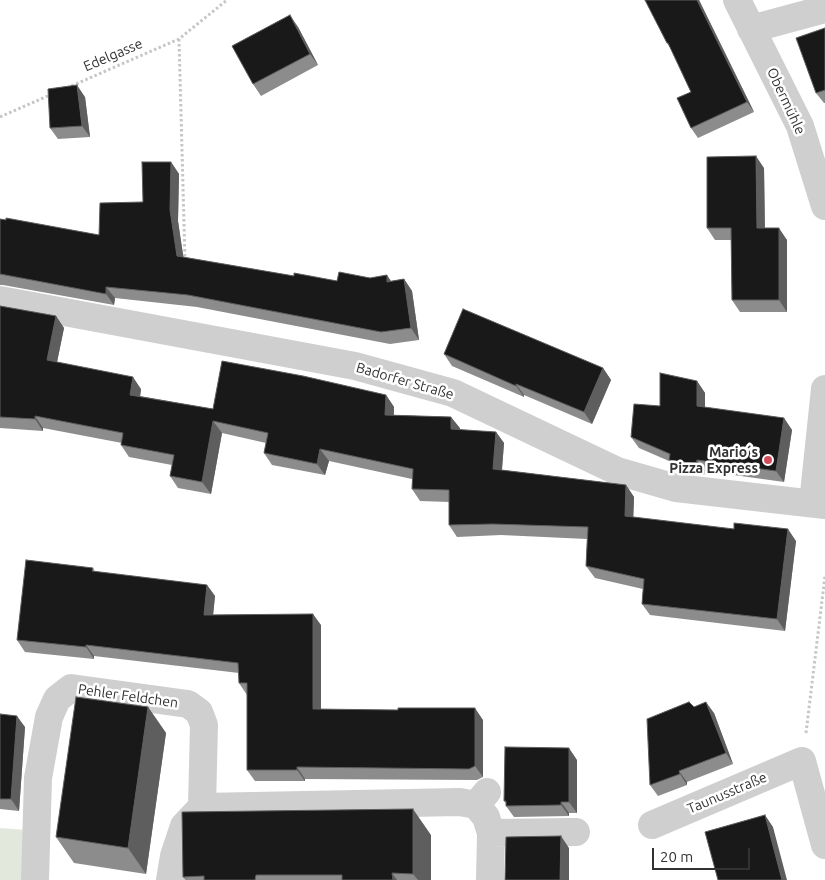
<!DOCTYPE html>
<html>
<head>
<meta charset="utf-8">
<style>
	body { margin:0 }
	#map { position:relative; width:825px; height:880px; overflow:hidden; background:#fff; font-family:Ubuntu,sans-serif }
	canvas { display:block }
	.scale { position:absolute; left:652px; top:848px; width:98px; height:22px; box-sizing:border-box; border:2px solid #323232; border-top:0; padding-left:6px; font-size:15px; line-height:18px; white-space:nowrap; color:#323232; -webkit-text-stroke:4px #fff; paint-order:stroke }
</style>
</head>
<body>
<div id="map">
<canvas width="825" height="880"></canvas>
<div class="scale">20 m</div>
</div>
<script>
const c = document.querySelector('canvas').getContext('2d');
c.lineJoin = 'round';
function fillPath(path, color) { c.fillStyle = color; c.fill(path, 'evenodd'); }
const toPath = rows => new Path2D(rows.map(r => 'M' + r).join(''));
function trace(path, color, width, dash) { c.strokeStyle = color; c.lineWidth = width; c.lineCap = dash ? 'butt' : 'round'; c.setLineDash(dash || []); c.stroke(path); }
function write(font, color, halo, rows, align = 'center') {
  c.font = font + ' Ubuntu,sans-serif'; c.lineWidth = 5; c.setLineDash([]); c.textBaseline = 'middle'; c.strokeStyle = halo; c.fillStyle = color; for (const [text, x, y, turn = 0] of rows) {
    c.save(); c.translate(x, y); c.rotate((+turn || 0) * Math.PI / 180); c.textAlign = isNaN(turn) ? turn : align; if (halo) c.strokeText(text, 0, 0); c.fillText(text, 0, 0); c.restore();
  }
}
fillPath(toPath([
	[0,828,27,830,24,880,0,880]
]), '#e3e8dd');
trace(toPath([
	[179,39,185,261],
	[67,88,179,39,227,0],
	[0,117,52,94],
	[806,733,825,576]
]), '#c6c6c6', 3, [2.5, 2.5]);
trace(toPath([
	[737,0,800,126,825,206],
	[751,29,825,9],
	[0,300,355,366,453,393,617,471,676,488,825,505],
	[813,503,825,389],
	[487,792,476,805,486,817,491,833,490,880],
	[652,825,802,761,825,845],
	[491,833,576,832],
	[35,880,38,778,49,717,57,699,71,688,188,704,199,712,204,725,202,807],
	[170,880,174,856,184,826,202,807,460,802,476,805]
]), '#cfcfcf', 28);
fillPath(toPath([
	[645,0,699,0,754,112,698,138,691,128,691,92,673,52,667,43],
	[298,27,318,65,261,96,253,84],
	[825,28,825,103,824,103,816,93],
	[85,97,90,137,58,139,50,128],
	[171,162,179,174,178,221,183,257,294,276,337,281,391,281,404,279,412,291,419,340,390,344,197,307,115,298,114,305,3,285,0,285,0,219,99,235,143,202],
	[764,168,765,228,787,240,787,312,740,312,732,300,731,240,715,240,707,228],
	[0,306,56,316,64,328,57,362,141,389,140,396,213,409,386,395,394,407,394,415,451,417,460,430,496,432,504,443,502,470,626,485,634,497,633,517,796,541,785,631,650,615,642,604,643,589,595,578,586,566,587,539,501,535,457,537,449,525,449,502,420,501,412,489,412,479,329,461,325,475,272,465,264,453,266,443,222,433,211,494,178,488,170,476,172,465,129,457,121,445,122,443,43,428,43,431,0,428],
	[444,354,603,368,611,380,592,424,524,395,524,397,452,366],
	[697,381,705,393,705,408,784,418,792,430,784,482,705,471,704,475,677,472,669,461,639,448,631,437,660,406],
	[93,568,95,572,207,585,215,596,213,615,321,625,321,709,483,720,483,777,477,780,305,779,305,781,255,781,247,770,247,695,239,683,239,673,94,656,94,659,25,652,17,640],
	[148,707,166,733,146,874,74,863,56,837],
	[694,707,714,713,733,764,687,782,687,785,658,796,650,785],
	[0,714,25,727,19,811,0,809],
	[577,760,577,813,569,813,569,816,514,817,506,806,506,803,504,801],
	[431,835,431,880,185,880,183,877]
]), '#8c8c8c');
fillPath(toPath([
	[697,0,699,0,754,112,747,102],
	[290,15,298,27,318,65,310,54],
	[77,85,85,97,90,137,82,126],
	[756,156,764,168,765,240,757,228],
	[171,162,179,174,178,221,185,267,177,256,170,210],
	[779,228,787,240,787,312,779,300],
	[387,275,395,287,387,282],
	[404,279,412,291,419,340,411,328],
	[106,287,115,298,114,305,106,294],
	[56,316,64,328,55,372,47,360],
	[603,368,611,380,592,424,584,412],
	[133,377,141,389,139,406,130,395],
	[697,381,705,393,705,418,697,406],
	[516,384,524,395,524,397,516,386],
	[386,395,394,407,393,426,385,415],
	[35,416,43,428,43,431,35,419],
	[451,417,460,428,459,441,451,429],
	[784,418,792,430,784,482,776,471],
	[213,421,222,433,211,494,202,482],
	[496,432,504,443,501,481,493,469],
	[320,449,329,461,325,475,317,464],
	[697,460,705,471,704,475,696,464],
	[626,485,634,497,633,528,625,516],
	[788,529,796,541,785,631,777,619],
	[207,585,215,596,212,626,204,615],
	[313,614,321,625,321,721,313,709],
	[86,645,94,656,94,659,86,647],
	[706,702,714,713,733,764,726,753],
	[148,707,166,733,146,874,128,848],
	[475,708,483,720,483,777,475,766],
	[17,716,25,727,19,811,11,799],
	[569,748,577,760,577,813,569,802],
	[297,767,305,779,305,781,297,770],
	[679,771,687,782,687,785,680,774],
	[561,802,569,813,569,816,561,805],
	[413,809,431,835,431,880,418,880,413,874],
	[765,815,773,827,787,880,782,880],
	[561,836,569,848,569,880,560,880],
	[392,873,397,880,393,880]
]), '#5e5e5e');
const building = toPath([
	[645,0,697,0,747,102,691,128,677,98,691,92,668,43,667,43,645,0],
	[290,15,310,54,253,84,232,46,290,15],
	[825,28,825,90,816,93,796,38,825,28],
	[77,85,82,126,50,128,48,89,77,85],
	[756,156,757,228,779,228,779,300,732,300,731,228,707,228,707,157,756,156],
	[142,162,171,162,170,210,177,256,294,276,294,273,337,281,339,272,370,278,387,275,387,282,404,279,411,328,381,332,188,295,106,287,106,294,0,274,0,219,6,220,6,218,99,235,100,203,143,202,142,162],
	[0,306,56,316,47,360,133,377,130,395,213,409,222,361,303,376,386,395,385,415,451,417,451,429,496,432,493,469,626,485,625,516,734,529,734,523,788,529,777,619,642,604,644,579,586,566,588,527,493,524,449,525,449,490,412,489,413,469,320,449,317,464,264,453,268,433,213,421,202,482,170,476,174,455,121,445,123,433,35,416,35,419,0,417,0,306],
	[463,309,603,368,584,412,516,384,516,386,444,354,463,309],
	[660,373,697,381,697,406,784,418,776,471,697,460,696,464,669,460,670,454,631,437,634,404,660,406,660,373],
	[26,560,93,568,92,571,207,585,204,615,313,614,313,709,398,710,398,708,475,708,475,766,469,769,297,767,297,770,247,770,247,683,239,683,238,663,86,645,86,647,17,640,26,560],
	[76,697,148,707,128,848,56,837,76,697],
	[689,702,694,707,706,702,726,753,679,771,680,774,650,785,647,719,689,702],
	[0,714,17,716,11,799,0,799,0,714],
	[505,747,569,748,569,802,561,802,561,805,506,806,506,801,504,801,505,747],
	[413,809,413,874,392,873,393,880,342,880,342,875,256,875,255,880,204,880,204,876,183,877,182,812,413,809],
	[765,815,782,880,718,880,705,832,765,815],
	[561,836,560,880,505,880,506,837,561,836]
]);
fillPath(building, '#191919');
trace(building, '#5e5e5e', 1);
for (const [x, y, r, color] of [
	[768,460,5,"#d24c5c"]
]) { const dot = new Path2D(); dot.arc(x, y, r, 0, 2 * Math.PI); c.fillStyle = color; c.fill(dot); trace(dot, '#fff', 2); }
write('14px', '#323232', '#fff', [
	["Edelgasse",113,55,-23],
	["Obermühle",786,101,65],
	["Badorfer Straße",405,381,16],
	["Pehler Feldchen",128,696,8],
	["Taunusstraße",727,793,-23]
]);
write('bold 14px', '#323232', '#fff', [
	["Mario´s",758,452],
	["Pizza Express",758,468]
], 'right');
</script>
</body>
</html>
